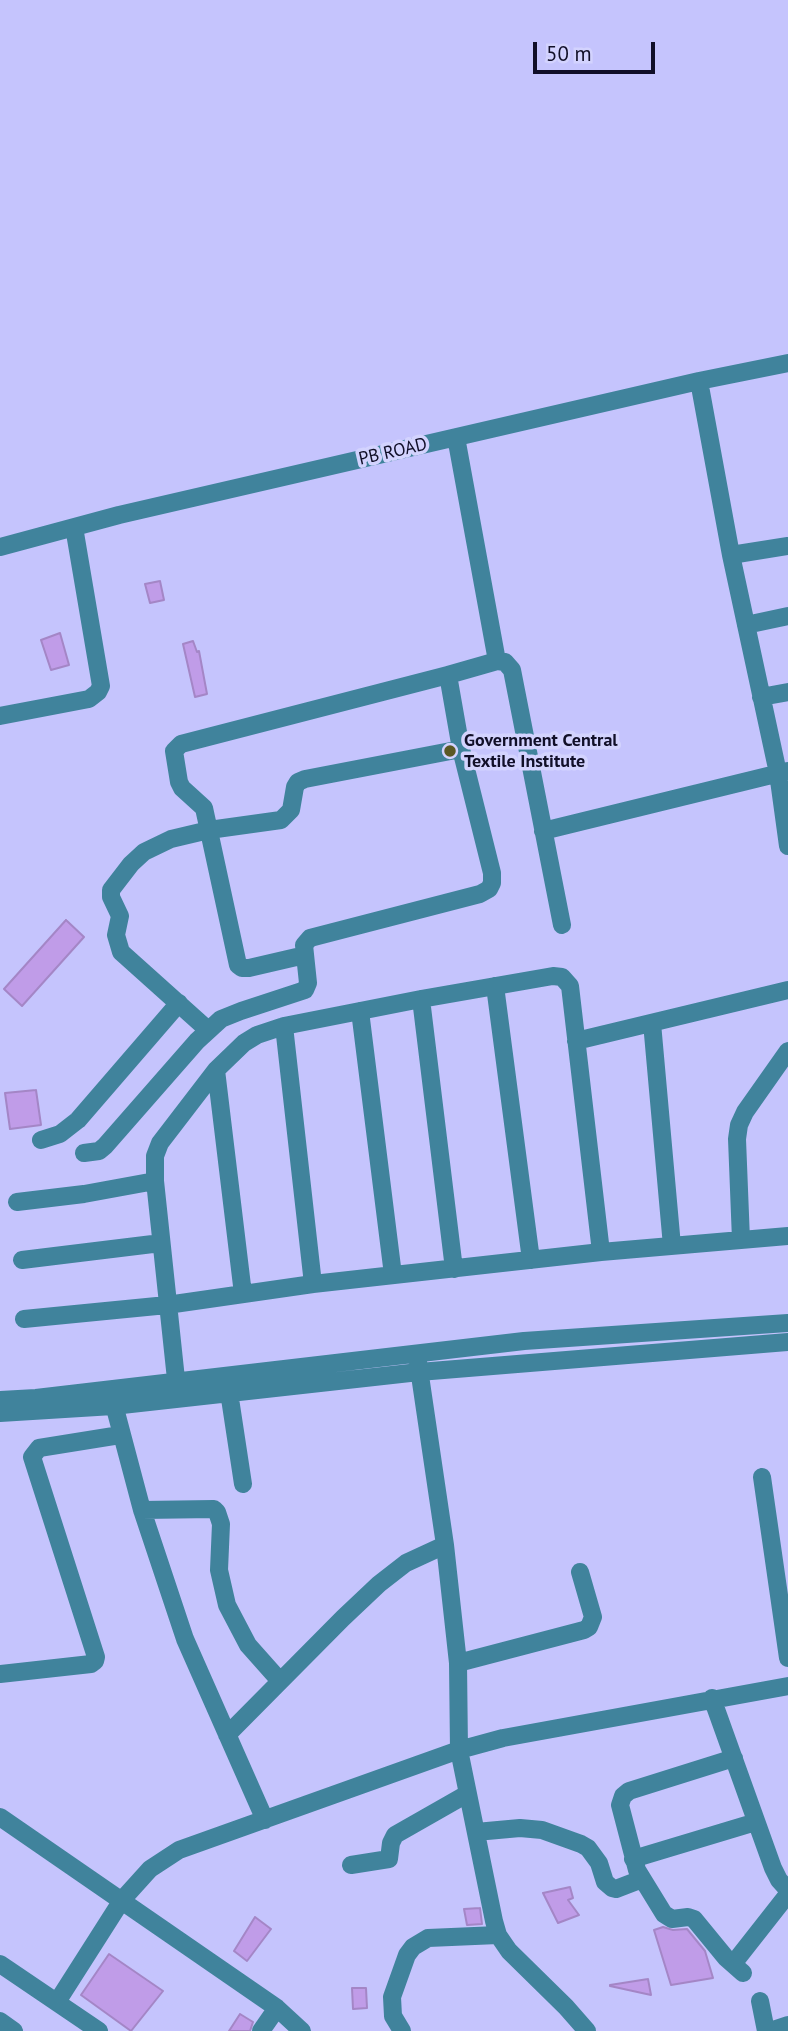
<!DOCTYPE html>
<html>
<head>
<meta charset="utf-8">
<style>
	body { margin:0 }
	#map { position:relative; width:788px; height:2031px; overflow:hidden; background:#c5c4fd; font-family:"PT Sans",sans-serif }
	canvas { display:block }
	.scale { position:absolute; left:533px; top:42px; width:122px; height:32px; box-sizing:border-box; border:4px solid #110f28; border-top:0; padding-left:9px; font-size:21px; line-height:24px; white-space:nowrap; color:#110f28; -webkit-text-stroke:5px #d3d3fe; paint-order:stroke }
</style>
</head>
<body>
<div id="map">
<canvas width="788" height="2031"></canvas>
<div class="scale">50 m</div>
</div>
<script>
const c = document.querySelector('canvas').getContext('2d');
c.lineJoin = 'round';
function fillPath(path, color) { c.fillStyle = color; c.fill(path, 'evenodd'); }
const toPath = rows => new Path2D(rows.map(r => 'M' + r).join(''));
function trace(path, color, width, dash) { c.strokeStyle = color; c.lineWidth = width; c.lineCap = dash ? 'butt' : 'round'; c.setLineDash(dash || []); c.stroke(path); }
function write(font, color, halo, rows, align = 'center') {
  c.font = font + ' "PT Sans",sans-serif'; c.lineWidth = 7; c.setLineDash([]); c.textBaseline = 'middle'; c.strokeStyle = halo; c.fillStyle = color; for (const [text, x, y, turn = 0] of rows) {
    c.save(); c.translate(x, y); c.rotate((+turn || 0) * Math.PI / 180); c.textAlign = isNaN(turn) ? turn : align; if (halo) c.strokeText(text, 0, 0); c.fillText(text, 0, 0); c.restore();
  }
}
const building = toPath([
	[160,581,164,600,150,603,145,584,160,581],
	[60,633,69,665,51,670,41,640,60,633],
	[193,641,197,652,199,651,207,694,195,697,183,644,193,641],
	[66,920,84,937,22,1006,4,989,66,920],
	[36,1090,41,1125,10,1129,5,1093,36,1090],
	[570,1887,573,1898,568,1900,579,1915,558,1923,543,1893,570,1887],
	[480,1908,482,1924,467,1925,464,1909,480,1908],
	[255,1917,271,1929,247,1961,234,1951,255,1917],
	[663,1927,673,1930,687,1929,705,1951,713,1978,671,1985,654,1930,663,1927],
	[109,1954,163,1991,131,2031,81,1995,109,1954],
	[648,1979,651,1995,610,1986,610,1985,648,1979],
	[352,1988,366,1988,367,2008,353,2009,352,1988],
	[240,2014,253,2022,250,2031,229,2031,240,2014]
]);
fillPath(building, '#c09ce8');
trace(building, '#a486c6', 2);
trace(toPath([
	[699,381,731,555,778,773,788,846],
	[456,437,497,661],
	[0,547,119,515,699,381,788,363],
	[731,555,788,546],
	[746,625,788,616],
	[448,675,497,661,505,662,512,670,562,925],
	[761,697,788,692],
	[0,716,89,699,98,692,101,686,74,527],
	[543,831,788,771],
	[495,986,531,1260],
	[421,999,454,1269],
	[360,1011,393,1275],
	[652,1023,672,1246],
	[284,1026,313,1284],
	[208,1030,121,952,116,935,120,916,111,897,111,890,131,864,144,852,171,839,209,830,281,820,291,810,295,787,298,782,305,779,461,749],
	[576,1041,788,990],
	[216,1070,243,1294],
	[41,1140,60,1134,78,1120,179,1003],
	[84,1153,99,1151,105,1146,197,1041,221,1019,241,1011,305,990,308,983,304,945,310,938,480,894,489,889,492,883,492,873,461,749,448,675,181,744,174,751,179,782,182,788,204,808,238,965,242,968,249,968,305,955],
	[17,1202,84,1194,155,1181],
	[741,1240,737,1139,739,1125,745,1112,788,1051],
	[22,1260,161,1243],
	[24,1319,167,1305,313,1284,601,1252,788,1236],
	[418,1362,445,1545,458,1663,459,1750,494,1921,498,1935,509,1951,566,2007,587,2031],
	[229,1392,243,1484],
	[112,1397,142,1510,185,1639,265,1820],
	[178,1398,155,1181,155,1156,160,1143,216,1070,244,1043,257,1035,284,1026,421,999,553,976,562,977,570,986,601,1252],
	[0,1400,36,1398,524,1341,788,1323],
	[0,1413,113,1406,419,1372,788,1342],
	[762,1477,788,1658],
	[142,1510,214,1509,217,1512,221,1524,219,1570,227,1605,248,1645,280,1681],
	[458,1663,584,1630,589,1627,593,1617,580,1572],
	[0,1674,91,1664,95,1661,96,1657,32,1457,39,1448,120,1435],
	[712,1698,773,1868,779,1880,788,1890],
	[227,1735,343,1618,379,1584,406,1563,445,1545],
	[734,1758,629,1791,623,1796,620,1805,637,1870,664,1914,672,1919,688,1917,694,1919,726,1958,743,1973],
	[0,1817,277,2008,302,2031],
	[476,1832,520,1828,542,1830,581,1844,588,1848,599,1863,605,1882,612,1888,616,1889,642,1879],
	[633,1859,756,1822],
	[351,1865,389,1859,391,1843,395,1835,467,1794],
	[0,1964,99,2031],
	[733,1964,788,1894],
	[760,2001,766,2031],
	[57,2002,122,1900,150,1869,179,1850,459,1750,503,1738,788,1686],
	[0,2021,14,2031],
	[261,2031,277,2008],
	[402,2031,393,2016,392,1997,407,1955,413,1947,428,1938,498,1935],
	[770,2031,788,2025]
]), '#40839c', 18);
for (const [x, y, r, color] of [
	[450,751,7,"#5b5824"]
]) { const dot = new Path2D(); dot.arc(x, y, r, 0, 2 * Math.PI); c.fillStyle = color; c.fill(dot); trace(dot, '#d3d3fe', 2.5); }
write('18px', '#110f28', '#d3d3fe', [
	["PB ROAD",393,452,-13]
]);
write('bold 18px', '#110f28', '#d3d3fe', [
	["Government Central",464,741],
	["Textile Institute",464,762]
], 'left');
</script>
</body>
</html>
